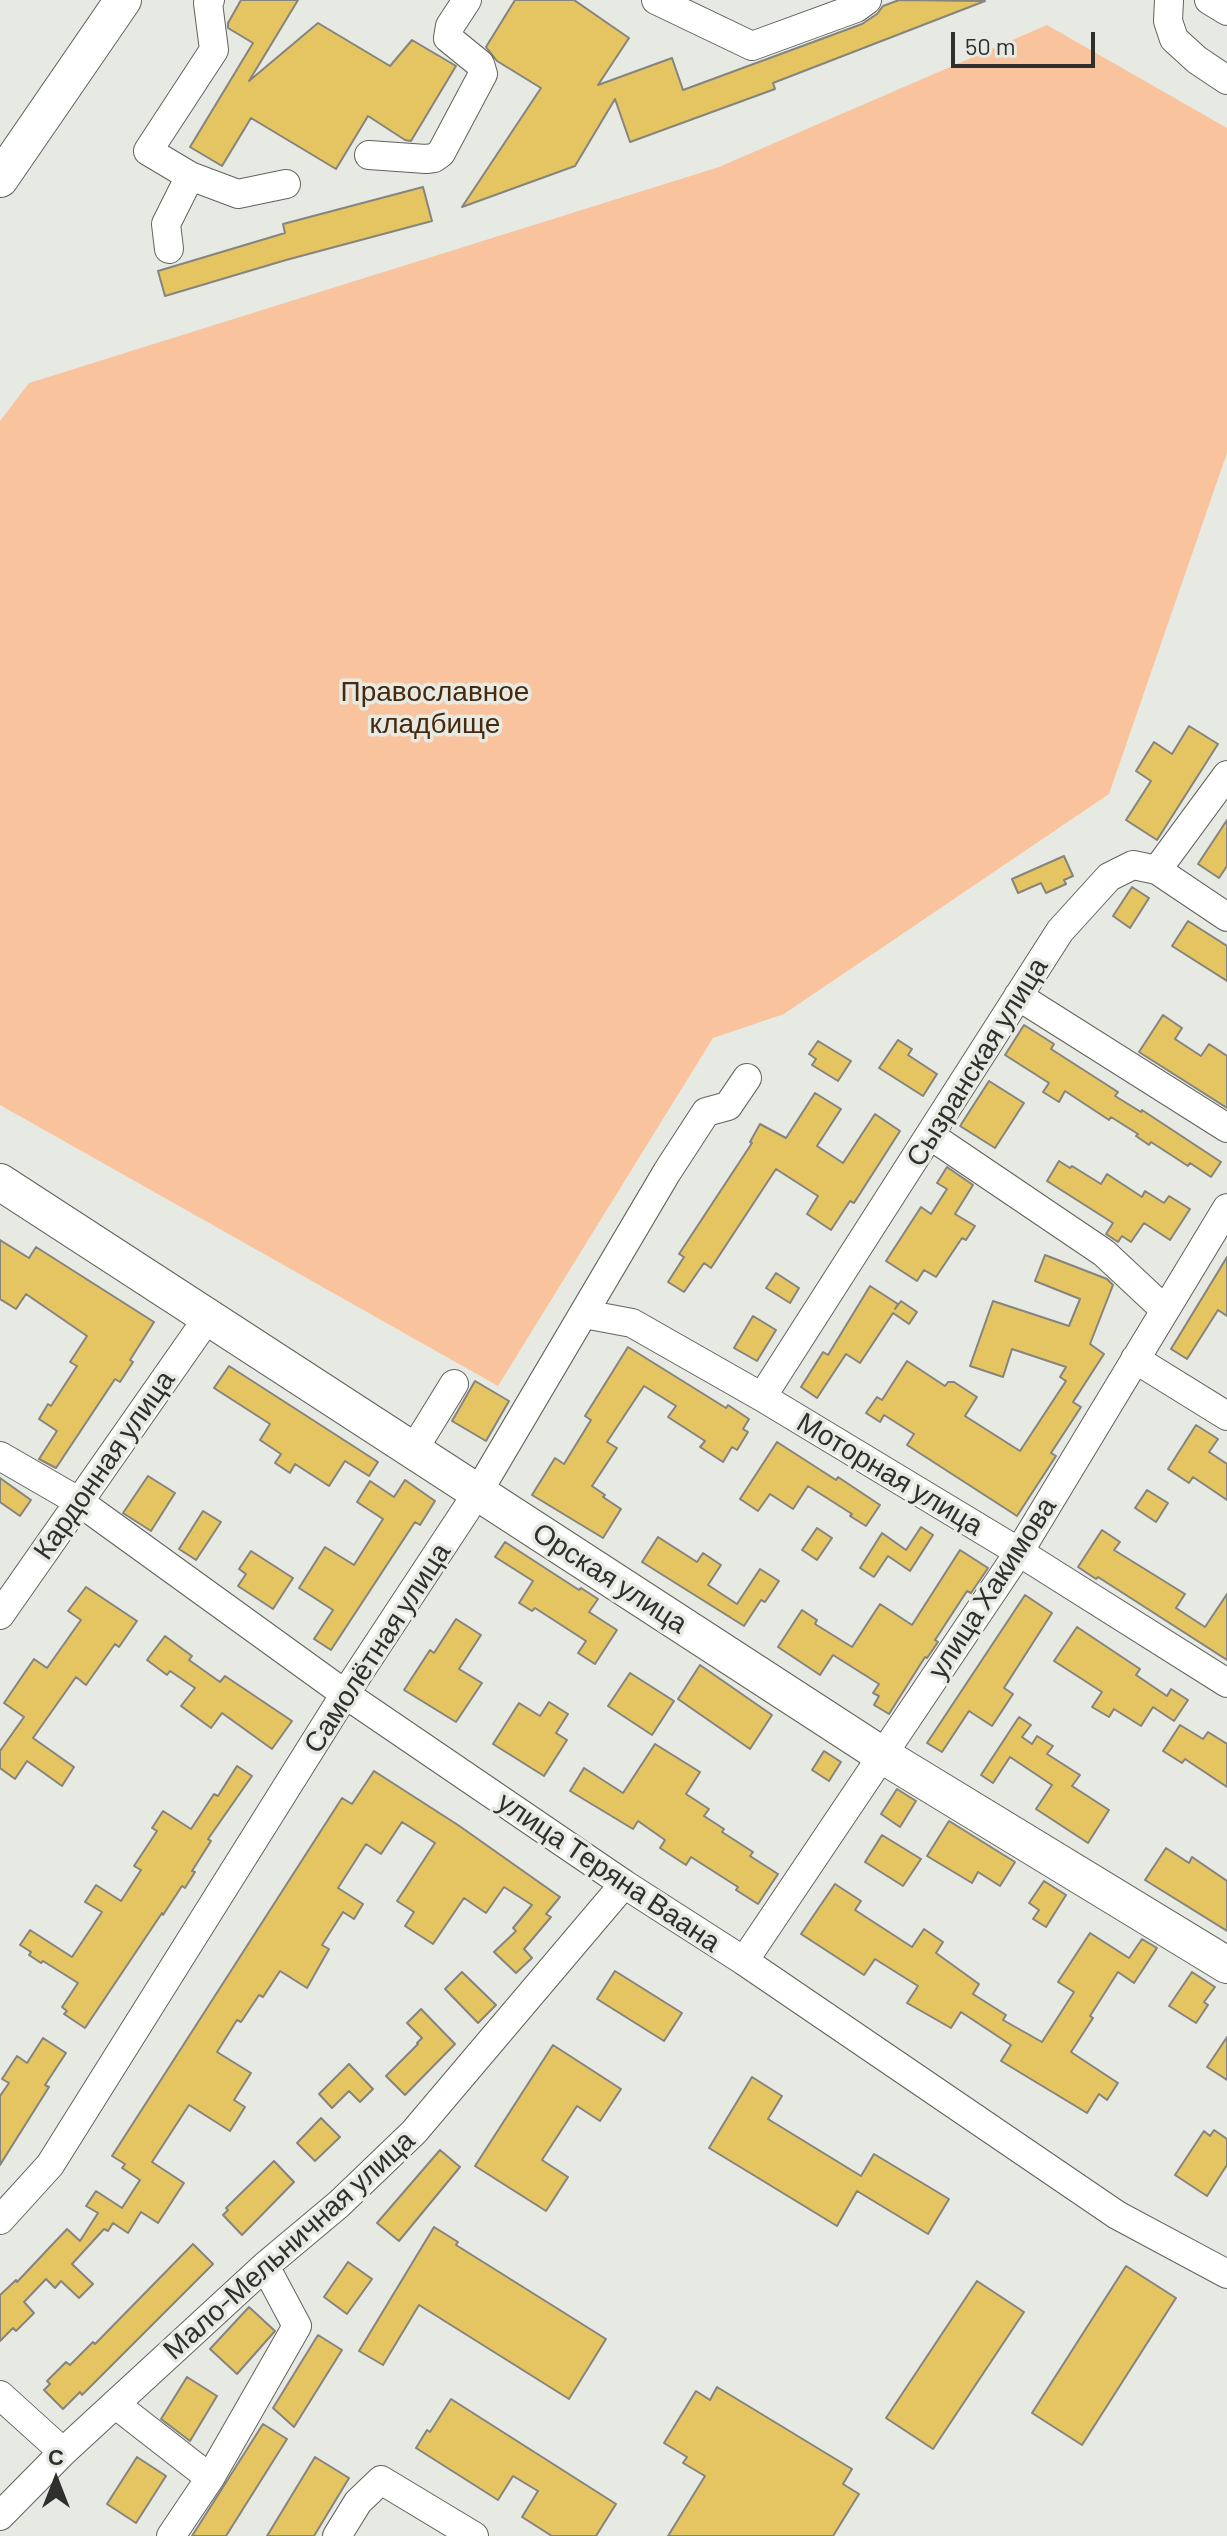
<!DOCTYPE html>
<html>
<head>
<meta charset="utf-8">
<style>
	body { margin:0 }
	#map { position:relative; width:1227px; height:2536px; overflow:hidden; background:#e7eae3; font-family:Barlow,sans-serif }
	canvas { display:block }
	.north { position:absolute; left:16px; top:2440px; width:80px; height:80px; -webkit-text-stroke:6px #e7eae3; paint-order:stroke; rotate:0deg; font-size:22px; font-weight:700; line-height:32px; text-align:center; color:#2f302d }
	.north::after { content:''; display:block; margin:auto; width:28px; height:36px; background:#2f302d; clip-path:polygon(50% 0,100% 100%,50% 72%,0 100%) }
	.scale { position:absolute; left:951px; top:32px; width:144px; height:36px; box-sizing:border-box; border:4px solid #2f302d; border-top:0; padding-left:10px; font-size:24px; line-height:28px; white-space:nowrap; color:#2f302d; -webkit-text-stroke:6px #e7eae3; paint-order:stroke }
</style>
</head>
<body>
<div id="map">
<canvas width="1227" height="2536"></canvas>
<div class="north">С</div>
<div class="scale">50 m</div>
</div>
<script>
const c = document.querySelector('canvas').getContext('2d');
c.lineJoin = 'round';
function fillPath(path, color) { c.fillStyle = color; c.fill(path, 'evenodd'); }
const toPath = rows => new Path2D(rows.map(r => 'M' + r).join(''));
function trace(path, color, width, dash) { c.strokeStyle = color; c.lineWidth = width; c.lineCap = dash ? 'butt' : 'round'; c.setLineDash(dash || []); c.stroke(path); }
function write(font, color, halo, rows, align = 'center') {
  c.font = font + ' Barlow,sans-serif'; c.lineWidth = 7; c.setLineDash([]); c.textBaseline = 'middle'; c.strokeStyle = halo; c.fillStyle = color; for (const [text, x, y, turn = 0] of rows) {
    c.save(); c.translate(x, y); c.rotate((+turn || 0) * Math.PI / 180); c.textAlign = isNaN(turn) ? turn : align; if (halo) c.strokeText(text, 0, 0); c.fillText(text, 0, 0); c.restore();
  }
}
fillPath(toPath([
	[1047,25,1227,128,1227,453,1109,794,784,1014,713,1038,498,1386,0,1105,0,421,29,383,719,167]
]), '#f9c49d');
const building = toPath([
	[241,0,298,0,249,81,318,23,390,66,412,40,456,66,411,141,405,140,368,116,336,169,251,118,222,166,190,147,253,43,228,28,228,23,241,0],
	[515,0,574,0,629,38,598,85,672,58,683,90,862,24,877,14,883,6,899,0,985,1,773,83,775,89,630,142,615,99,575,166,462,207,541,88,497,61,486,47,515,0],
	[423,187,432,221,286,260,165,296,158,271,285,233,283,224,423,187],
	[1189,726,1218,744,1157,840,1126,820,1151,781,1136,771,1154,742,1172,754,1189,726],
	[1227,820,1227,866,1219,878,1198,864,1227,820],
	[1064,856,1073,876,1064,880,1066,884,1046,893,1041,883,1018,893,1012,879,1064,856],
	[1132,887,1149,898,1130,928,1113,916,1132,887],
	[1188,921,1227,946,1227,981,1172,946,1188,921],
	[1163,1015,1182,1028,1175,1039,1201,1056,1209,1044,1227,1056,1227,1108,1139,1052,1163,1015],
	[1024,1025,1054,1044,1051,1049,1118,1092,1115,1096,1141,1112,1142,1110,1221,1162,1211,1177,1190,1163,1188,1166,1151,1142,1149,1145,1136,1136,1138,1134,1111,1117,1109,1120,1065,1091,1059,1102,1043,1092,1049,1083,1005,1055,1024,1025],
	[898,1040,912,1049,908,1055,937,1074,923,1096,879,1068,898,1040],
	[818,1041,851,1061,838,1081,812,1065,816,1059,809,1054,818,1041],
	[989,1081,1024,1103,995,1148,960,1126,989,1081],
	[815,1093,841,1109,817,1146,843,1163,875,1114,900,1131,854,1203,850,1201,831,1230,807,1214,818,1196,776,1169,711,1268,704,1263,684,1292,668,1282,684,1257,679,1254,752,1143,750,1142,760,1124,786,1138,815,1093],
	[1059,1161,1070,1168,1072,1166,1101,1184,1107,1174,1142,1197,1145,1191,1164,1203,1169,1196,1190,1209,1170,1240,1144,1223,1131,1242,1122,1236,1118,1242,1106,1234,1113,1223,1047,1181,1059,1161],
	[947,1167,973,1185,955,1214,975,1226,966,1240,962,1238,936,1277,924,1270,917,1281,886,1261,921,1207,931,1214,947,1189,937,1183,947,1167],
	[0,1240,29,1258,36,1247,154,1322,130,1360,133,1362,120,1382,115,1379,56,1468,39,1459,57,1431,39,1419,48,1404,51,1406,77,1366,70,1362,87,1336,26,1294,16,1309,0,1299,0,1240],
	[1045,1255,1107,1279,1113,1285,1090,1344,1104,1354,1073,1402,1081,1407,1051,1453,1056,1456,1017,1516,907,1445,914,1434,884,1415,880,1422,866,1413,877,1397,882,1400,907,1361,945,1386,948,1382,954,1382,977,1397,965,1416,1020,1451,1066,1381,1060,1377,1066,1367,1012,1349,1003,1377,970,1366,993,1301,1069,1326,1080,1299,1035,1281,1045,1255],
	[1227,1257,1227,1316,1218,1310,1187,1359,1171,1349,1227,1257],
	[776,1273,799,1288,790,1303,766,1288,776,1273],
	[870,1286,898,1304,895,1309,901,1301,917,1312,909,1324,893,1313,860,1363,846,1354,817,1398,801,1387,823,1352,828,1355,870,1286],
	[753,1316,776,1330,757,1361,734,1348,753,1316],
	[628,1347,726,1408,728,1405,749,1419,743,1429,748,1432,737,1450,732,1447,723,1462,700,1447,705,1441,668,1417,676,1406,644,1386,607,1442,617,1448,592,1486,605,1495,603,1497,621,1509,603,1538,532,1495,555,1458,564,1464,591,1420,585,1416,628,1347],
	[229,1366,378,1462,369,1476,345,1461,329,1486,295,1464,290,1473,275,1463,281,1454,260,1440,270,1424,214,1388,229,1366],
	[475,1381,509,1401,486,1441,452,1421,475,1381],
	[1196,1425,1218,1439,1209,1452,1227,1464,1227,1500,1193,1477,1189,1483,1168,1469,1196,1425],
	[777,1442,836,1480,838,1477,880,1505,866,1526,850,1516,852,1514,808,1486,793,1509,770,1494,758,1511,740,1499,777,1442],
	[148,1476,175,1493,151,1531,123,1513,148,1476],
	[0,1478,31,1500,20,1516,0,1502,0,1478],
	[405,1480,435,1501,420,1525,415,1522,331,1650,314,1639,333,1610,299,1588,325,1547,354,1565,383,1519,357,1502,370,1481,394,1497,405,1480],
	[1147,1490,1168,1503,1156,1522,1135,1508,1147,1490],
	[203,1511,221,1522,196,1560,179,1549,203,1511],
	[921,1527,933,1535,910,1571,888,1556,874,1577,860,1568,882,1533,906,1550,921,1527],
	[817,1528,832,1538,817,1560,802,1550,817,1528],
	[1102,1530,1120,1542,1114,1550,1185,1594,1176,1608,1205,1627,1227,1594,1227,1660,1098,1577,1096,1579,1078,1567,1102,1530],
	[658,1537,697,1562,703,1553,721,1565,708,1585,737,1604,760,1569,779,1581,765,1602,761,1600,744,1626,642,1562,658,1537],
	[505,1542,579,1590,581,1588,598,1599,589,1612,617,1630,595,1664,578,1653,586,1641,535,1608,532,1611,519,1603,533,1581,495,1557,505,1542],
	[960,1550,988,1568,971,1593,967,1591,935,1640,938,1642,927,1658,925,1657,889,1714,874,1705,879,1696,873,1693,879,1684,833,1655,820,1675,778,1647,802,1610,817,1620,815,1624,852,1647,880,1604,912,1625,960,1550],
	[251,1551,293,1578,273,1609,238,1586,246,1574,239,1569,251,1551],
	[86,1587,137,1621,119,1647,115,1644,86,1685,76,1677,33,1738,74,1767,62,1786,27,1761,15,1779,0,1768,0,1751,24,1717,4,1703,34,1659,47,1668,81,1620,68,1611,86,1587],
	[1025,1595,1052,1613,1004,1688,1013,1694,992,1726,969,1711,942,1752,927,1743,1025,1595],
	[456,1619,481,1635,459,1669,482,1683,456,1722,404,1690,430,1650,434,1653,456,1619],
	[1077,1627,1140,1669,1136,1675,1167,1696,1171,1689,1188,1700,1174,1721,1153,1707,1141,1726,1114,1709,1109,1717,1092,1707,1102,1692,1054,1661,1077,1627],
	[165,1636,192,1656,189,1660,220,1682,225,1676,292,1721,272,1749,222,1713,211,1728,181,1706,195,1688,170,1671,167,1675,147,1660,165,1636],
	[700,1665,772,1715,750,1749,678,1699,700,1665],
	[630,1673,674,1701,652,1735,608,1706,630,1673],
	[549,1702,568,1714,556,1733,567,1740,544,1776,493,1744,519,1703,540,1716,549,1702],
	[1019,1717,1031,1725,1022,1737,1032,1744,1037,1736,1053,1746,1047,1754,1080,1775,1072,1786,1109,1810,1088,1843,1036,1809,1052,1785,1010,1757,993,1783,981,1775,1019,1717],
	[1180,1725,1203,1739,1208,1732,1227,1744,1227,1787,1185,1759,1182,1763,1163,1751,1180,1725],
	[655,1744,700,1772,686,1794,709,1809,704,1816,724,1829,722,1832,753,1852,750,1856,778,1874,758,1904,736,1890,738,1887,691,1857,686,1865,660,1848,665,1840,638,1821,633,1829,570,1791,584,1768,623,1793,655,1744],
	[824,1751,841,1762,829,1781,812,1770,824,1751],
	[237,1766,252,1776,208,1839,211,1841,192,1871,195,1872,185,1888,182,1886,163,1915,162,1913,85,2028,64,2014,67,2011,62,2007,78,1983,43,1961,41,1963,29,1955,31,1952,20,1945,30,1930,72,1957,102,1912,85,1902,96,1885,121,1901,141,1870,134,1866,157,1831,152,1828,163,1811,191,1829,214,1794,218,1796,237,1766],
	[374,1771,458,1825,560,1897,546,1914,551,1917,524,1949,532,1958,516,1973,494,1952,516,1931,513,1928,532,1905,504,1887,486,1913,464,1898,433,1944,405,1926,414,1912,397,1901,435,1843,402,1822,381,1854,366,1844,338,1888,363,1904,354,1919,343,1912,322,1945,329,1949,307,1988,280,1971,263,1997,259,1995,241,2022,237,2020,217,2052,251,2073,234,2100,245,2107,230,2131,189,2105,152,2162,184,2183,158,2223,141,2212,128,2233,113,2223,108,2231,104,2229,72,2264,93,2284,79,2298,61,2281,55,2288,46,2279,24,2302,34,2313,16,2331,13,2328,0,2341,0,2295,16,2280,17,2282,67,2229,80,2241,98,2213,86,2206,96,2191,122,2208,140,2180,122,2168,125,2164,112,2156,342,1798,352,1804,374,1771],
	[897,1789,916,1801,900,1827,881,1814,897,1789],
	[949,1821,1015,1862,1000,1886,978,1872,972,1883,927,1856,949,1821],
	[882,1835,921,1859,903,1886,865,1862,882,1835],
	[1166,1848,1189,1863,1192,1857,1227,1881,1227,1931,1145,1880,1166,1848],
	[1044,1881,1066,1895,1046,1927,1033,1919,1039,1910,1029,1903,1044,1881],
	[835,1884,861,1901,855,1910,912,1947,924,1929,943,1942,936,1953,979,1984,973,1994,1006,2015,1003,2020,1042,2042,1074,1992,1058,1982,1090,1933,1129,1958,1142,1939,1157,1948,1134,1983,1118,1972,1090,2016,1093,2018,1071,2052,1118,2083,1107,2100,1099,2094,1087,2113,1001,2061,1011,2045,961,2012,951,2028,907,2003,918,1986,875,1959,864,1975,801,1934,835,1884],
	[615,1971,682,2013,664,2041,597,1999,615,1971],
	[462,1972,496,2005,478,2023,445,1989,462,1972],
	[1192,1972,1215,1987,1204,2002,1208,2005,1196,2023,1169,2006,1192,1972],
	[421,2009,455,2044,405,2095,386,2076,418,2044,417,2043,422,2038,407,2023,421,2009],
	[1227,2037,1227,2080,1207,2067,1227,2037],
	[43,2038,66,2053,45,2085,49,2087,0,2165,0,2096,9,2083,2,2079,17,2056,27,2063,43,2038],
	[553,2045,621,2089,600,2121,577,2106,542,2160,568,2177,546,2211,475,2166,553,2045],
	[349,2064,373,2089,360,2102,349,2091,332,2108,319,2094,349,2064],
	[752,2077,782,2096,768,2119,861,2176,874,2154,949,2199,928,2234,857,2191,837,2226,709,2148,752,2077],
	[321,2118,340,2137,315,2161,297,2143,321,2118],
	[1214,2130,1227,2139,1227,2165,1207,2196,1175,2175,1204,2131,1210,2136,1214,2130],
	[440,2150,460,2167,399,2241,377,2223,440,2150],
	[274,2161,294,2182,242,2235,223,2215,228,2210,226,2208,274,2161],
	[434,2227,458,2242,456,2245,606,2339,569,2399,419,2305,383,2365,359,2351,434,2227],
	[193,2244,213,2264,82,2395,80,2392,63,2409,44,2390,50,2384,47,2381,66,2362,70,2365,93,2342,95,2344,193,2244],
	[348,2262,372,2279,347,2314,324,2297,348,2262],
	[1126,2266,1176,2298,1082,2445,1032,2413,1126,2266],
	[977,2281,1024,2312,933,2449,886,2418,977,2281],
	[249,2307,275,2331,237,2374,210,2349,249,2307],
	[318,2335,342,2350,294,2427,273,2408,318,2335],
	[187,2377,217,2396,190,2441,161,2419,187,2377],
	[717,2387,852,2469,843,2484,859,2494,833,2536,668,2536,705,2476,683,2463,687,2457,664,2443,696,2391,710,2400,717,2387],
	[451,2399,616,2504,596,2536,552,2536,522,2517,538,2491,513,2476,498,2500,416,2448,427,2430,430,2432,451,2399],
	[263,2424,287,2439,226,2536,192,2536,263,2424],
	[137,2457,166,2476,136,2523,107,2504,137,2457],
	[315,2457,349,2478,314,2536,267,2536,315,2457]
]);
fillPath(building, '#e5c462');
trace(building, '#86847e', 2);
const minor = toPath([
	[656,0,752,46,856,8,867,0],
	[1169,0,1168,21,1174,39,1197,60,1227,80],
	[1209,0,1227,11],
	[369,155,426,159,434,158,441,153,483,74,480,64,448,38,450,26,467,0],
	[190,176,238,194,286,184],
	[169,249,166,224,190,176,148,151,214,50,208,3,210,0],
	[1157,870,1227,917],
	[1018,996,1227,1128],
	[931,1136,1104,1253,1165,1310],
	[584,1314,632,1323,762,1397,1019,1552,1227,1683],
	[1135,1359,1227,1416],
	[762,1397,1060,931,1109,877,1133,865,1157,870,1227,775],
	[414,1449,454,1384],
	[0,1456,78,1501,345,1694,624,1884,744,1961,1117,2215,1227,2274],
	[0,1615,209,1316],
	[744,1961,1019,1552,1227,1208],
	[0,2220,50,2165,345,1694,478,1492,667,1172,706,1112,728,1106,747,1078],
	[0,2395,63,2452],
	[115,2404,210,2478],
	[0,2516,63,2452,265,2266,339,2204,414,2132,624,1884],
	[171,2536,210,2478,297,2326,265,2266],
	[337,2536,358,2502,381,2480,474,2536]
]);
const major = toPath([
	[0,179,123,0],
	[0,1182,882,1755,1227,1965]
]);
trace(minor, '#61635d', 30);
trace(major, '#61635d', 38);
trace(minor, '#fff', 28);
trace(major, '#fff', 36);
write('28px', '#48290e', '#e7eae3', [
	["Православное",435,692],
	["кладбище",435,724]
]);
write('28px', '#2f302d', '#e7eae3', [
	["Сызранская улица",977,1062,-58],
	["Кардонная улица",104,1465,-55],
	["Моторная улица",890,1474,31],
	["Орская улица",610,1578,33],
	["улица Хакимова",992,1588,-57],
	["Самолётная улица",377,1648,-57],
	["улица Теряна Ваана",609,1872,34],
	["Мало-Мельничная улица",289,2245,-42]
]);
</script>
</body>
</html>
